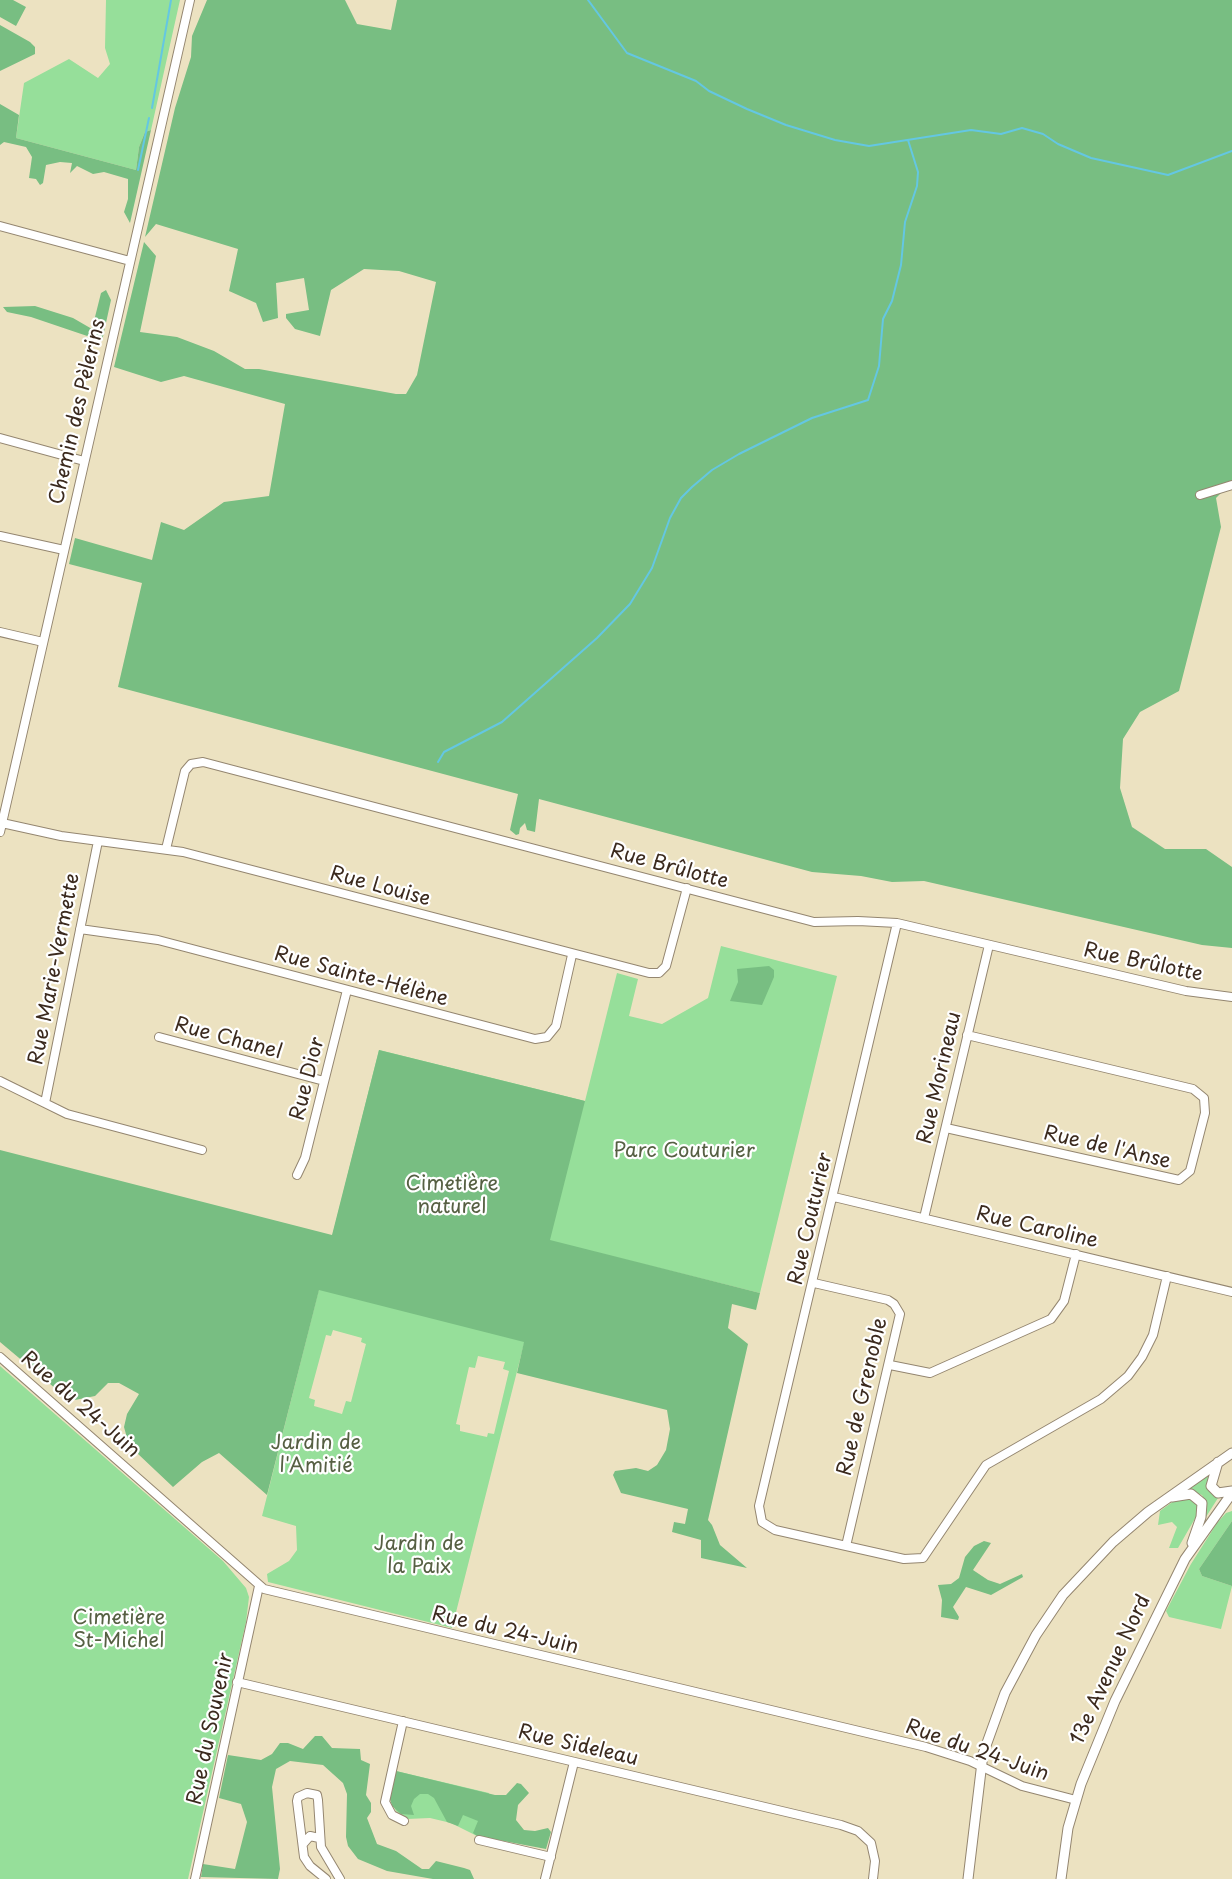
<!DOCTYPE html>
<html>
<head>
<meta charset="utf-8">
<style>
	body { margin:0 }
	canvas { display:block; background:#ece2c1 }
</style>
</head>
<body>
<canvas width="1232" height="1879"></canvas>
<script>
const c = document.querySelector('canvas').getContext('2d');
c.lineJoin = 'round';
function fillPath(path, color) { c.fillStyle = color; c.fill(path, 'evenodd'); }
const toPath = rows => new Path2D(rows.map(r => 'M' + r).join(''));
function trace(path, color, width, dash) { c.strokeStyle = color; c.lineWidth = width; c.lineCap = dash ? 'butt' : 'round'; c.setLineDash(dash || []); c.stroke(path); }
function write(font, color, halo, rows, align = 'center') {
  c.font = font + ' "Playpen Sans",sans-serif'; c.lineWidth = 4.5; c.setLineDash([]); c.textBaseline = 'middle'; c.strokeStyle = halo; c.fillStyle = color; for (const [text, x, y, turn = 0] of rows) {
    c.save(); c.translate(x, y); c.rotate((+turn || 0) * Math.PI / 180); c.textAlign = isNaN(turn) ? turn : align; if (halo) c.strokeText(text, 0, 0); c.fillText(text, 0, 0); c.restore();
  }
}
fillPath(toPath([
	[106,0,180,0,151,130,145,132,139,147,136,170,16,138,24,83,69,59,98,78,110,64,105,48],
	[721,946,837,976,760,1293,550,1241,452,1628,268,1582,267,1574,289,1561,297,1550,296,1526,262,1516,379,1050,585,1101,617,973,638,979,629,1016,662,1024,708,998],
	[333,1330,362,1338,361,1342,366,1344,351,1402,346,1401,342,1414,314,1406,315,1400,309,1398,326,1335,331,1336],
	[478,1356,505,1362,503,1369,509,1371,494,1434,488,1433,487,1437,460,1431,460,1425,456,1424,469,1367,475,1368],
	[0,1366,223,1561,246,1588,249,1597,246,1622,188,1879,0,1879],
	[1209,1475,1208,1488,1218,1498,1204,1520,1207,1505,1202,1495,1187,1490],
	[1192,1498,1199,1506,1197,1515,1178,1548,1169,1548,1177,1527,1172,1522,1158,1525,1160,1511,1175,1500],
	[1232,1511,1232,1521,1199,1569,1202,1576,1232,1586,1221,1629,1169,1617,1166,1611,1191,1564,1217,1523,1226,1513],
	[396,1771,489,1793,477,1836,451,1823,430,1818,407,1819,396,1811,390,1799]
]), '#96df9a');
fillPath(toPath([
	[0,0,13,0,26,7,16,26,0,17],
	[207,0,345,0,357,24,391,30,397,0,1232,0,1232,482,1216,498,1221,527,1179,691,1140,712,1123,739,1120,788,1132,827,1165,849,1206,849,1232,867,1232,948,1202,945,924,881,892,882,861,876,812,872,539,799,535,832,527,830,525,823,520,828,519,834,516,835,510,830,518,794,118,687,142,583,69,564,75,538,152,560,161,522,184,530,224,502,269,496,285,404,184,376,161,382,114,367,144,242,156,256,140,332,177,337,214,351,245,369,259,369,396,394,406,394,417,375,436,282,399,271,364,269,331,290,320,336,295,329,286,318,286,314,309,310,304,278,276,283,278,318,263,322,256,303,229,291,238,249,156,224,145,237,175,108,191,57,192,36],
	[0,25,30,42,35,47,35,54,0,71],
	[0,104,19,115,16,138,136,170,139,147,145,132,151,130,130,223,124,212,128,199,128,179,104,172,93,174,77,166,70,173,72,163,60,162,46,165,43,183,40,185,36,179,29,178,32,157,26,147,4,142,0,145],
	[106,290,111,300,102,341,31,317,7,312,3,307,35,306,73,318,92,329,101,293],
	[769,966,774,970,774,977,762,1005,730,1001,738,982,737,969],
	[379,1050,585,1101,550,1240,760,1293,756,1310,732,1304,728,1328,748,1344,708,1520,712,1525,720,1545,747,1568,701,1558,701,1540,672,1532,674,1522,685,1524,688,1509,621,1493,613,1475,615,1471,636,1468,648,1471,657,1465,666,1450,670,1429,667,1410,517,1373,524,1342,319,1290,267,1495,219,1453,202,1462,173,1487,137,1453,127,1438,124,1427,127,1414,139,1394,119,1383,108,1383,95,1396,75,1400,62,1394,0,1342,0,1150,332,1235],
	[1232,1521,1232,1586,1202,1576,1199,1569],
	[984,1541,991,1543,973,1570,988,1580,1000,1584,1022,1574,1023,1577,991,1595,966,1587,953,1607,959,1617,958,1620,941,1617,942,1600,938,1585,951,1584,959,1578,965,1557,974,1546],
	[315,1736,322,1736,332,1748,360,1749,361,1760,370,1764,366,1795,371,1803,371,1812,367,1818,377,1844,396,1851,422,1869,429,1869,436,1861,464,1868,470,1870,474,1879,433,1879,387,1871,358,1859,348,1846,346,1837,347,1794,343,1783,323,1765,290,1761,276,1769,272,1787,280,1869,278,1879,201,1877,203,1864,235,1869,247,1822,241,1804,219,1798,228,1755,261,1760,272,1754,280,1743,288,1743,303,1749],
	[396,1771,495,1795,506,1795,517,1783,521,1784,529,1793,518,1805,516,1820,524,1830,535,1831,548,1828,551,1832,546,1849,477,1836,473,1833,478,1821,463,1815,458,1826,447,1822,434,1798,428,1794,420,1794,414,1799,411,1806,414,1815,401,1814,392,1806,390,1799]
]), '#78be82');
trace(toPath([
	[588,0,627,53,696,81,709,91,747,109,786,125,835,140,869,146,971,130,1001,134,1022,128,1043,134,1058,144,1091,158,1168,175,1232,151],
	[152,108,171,0],
	[138,170,149,118],
	[438,762,444,752,502,722,597,638,630,604,652,568,670,518,681,498,692,487,712,470,739,454,812,418,868,400,879,366,883,319,892,301,901,265,905,222,917,186,918,172,908,140]
]), '#64c7e2', 2);
const minor = toPath([
	[0,226,130,261],
	[0,438,84,461],
	[1200,495,1232,485],
	[0,536,64,550],
	[0,632,43,642],
	[2,823,61,836,183,852,649,973,659,973,666,966,687,888],
	[0,832,190,0],
	[166,849,185,771,191,764,203,762,814,922,858,921,897,923,1186,991,1232,997],
	[897,923,759,1506,762,1522,775,1530,904,1559,923,1558,986,1465,1101,1399,1128,1376,1142,1357,1153,1335,1167,1276],
	[80,929,158,940,535,1039,547,1037,556,1026,572,955],
	[159,1037,324,1081],
	[0,1081,67,1114,202,1150],
	[45,1103,98,841],
	[946,1128,1179,1180,1190,1171,1205,1113,1204,1098,1193,1089,967,1035],
	[297,1175,305,1158,347,990],
	[834,1197,1232,1292],
	[924,1218,989,945],
	[814,1283,888,1300,894,1304,900,1314,846,1546],
	[0,1357,264,1589,926,1747,970,1761,1022,1786,1076,1800],
	[890,1365,930,1373,1051,1319,1064,1301,1076,1254],
	[237,1682,841,1825,858,1831,871,1843,875,1861,873,1879],
	[403,1721,385,1802,392,1815,404,1821],
	[479,1840,551,1857],
	[303,1844,310,1836,319,1838],
	[195,1879,259,1586],
	[326,1879,310,1866,304,1857,297,1801,298,1797,307,1793,317,1795,318,1800,321,1847,340,1879],
	[545,1879,574,1762]
]);
const major = toPath([
	[1218,1462,1211,1486,1218,1493,1232,1491],
	[1172,1497,1191,1494,1202,1503,1201,1517,1192,1543],
	[968,1879,983,1754,1005,1693,1036,1635,1063,1595,1113,1542,1148,1512,1232,1453],
	[1061,1879,1068,1828,1081,1784,1115,1701,1185,1559,1232,1493]
]);
trace(minor, '#948670', 10);
trace(major, '#948670', 11);
trace(minor, '#fff', 8);
trace(major, '#fff', 9);
write('20px', '#3b2a1e', '#fff', [
	["Chemin des Pèlerins",78,412,-77],
	["Rue Brûlotte",669,867,15],
	["Rue Louise",380,887,15],
	["Rue Brûlotte",1143,963,12],
	["Rue Marie-Vermette",55,969,-79],
	["Rue Sainte-Hélène",361,977,15],
	["Rue Chanel",228,1039,15],
	["Rue Morineau",940,1078,-77],
	["Rue Dior",308,1079,-76],
	["Rue de l'Anse",1107,1148,13],
	["Rue Couturier",811,1219,-77],
	["Rue Caroline",1037,1228,13],
	["Rue de Grenoble",863,1397,-77],
	["Rue du 24-Juin",80,1405,41],
	["Rue du 24-Juin",505,1631,13],
	["13e Avenue Nord",1111,1670,-65],
	["Rue du Souvenir",211,1729,-78],
	["Rue Sideleau",578,1746,13],
	["Rue du 24-Juin",977,1751,19]
]);
write('20px', '#566043', '#fff', [
	["Parc Couturier",684,1151],
	["Cimetière",452,1184],
	["naturel",452,1207],
	["Jardin de",316,1443],
	["l'Amitié",316,1466],
	["Jardin de",419,1544],
	["la Paix",419,1567],
	["Cimetière",119,1618],
	["St-Michel",119,1641]
]);
</script>
</body>
</html>
